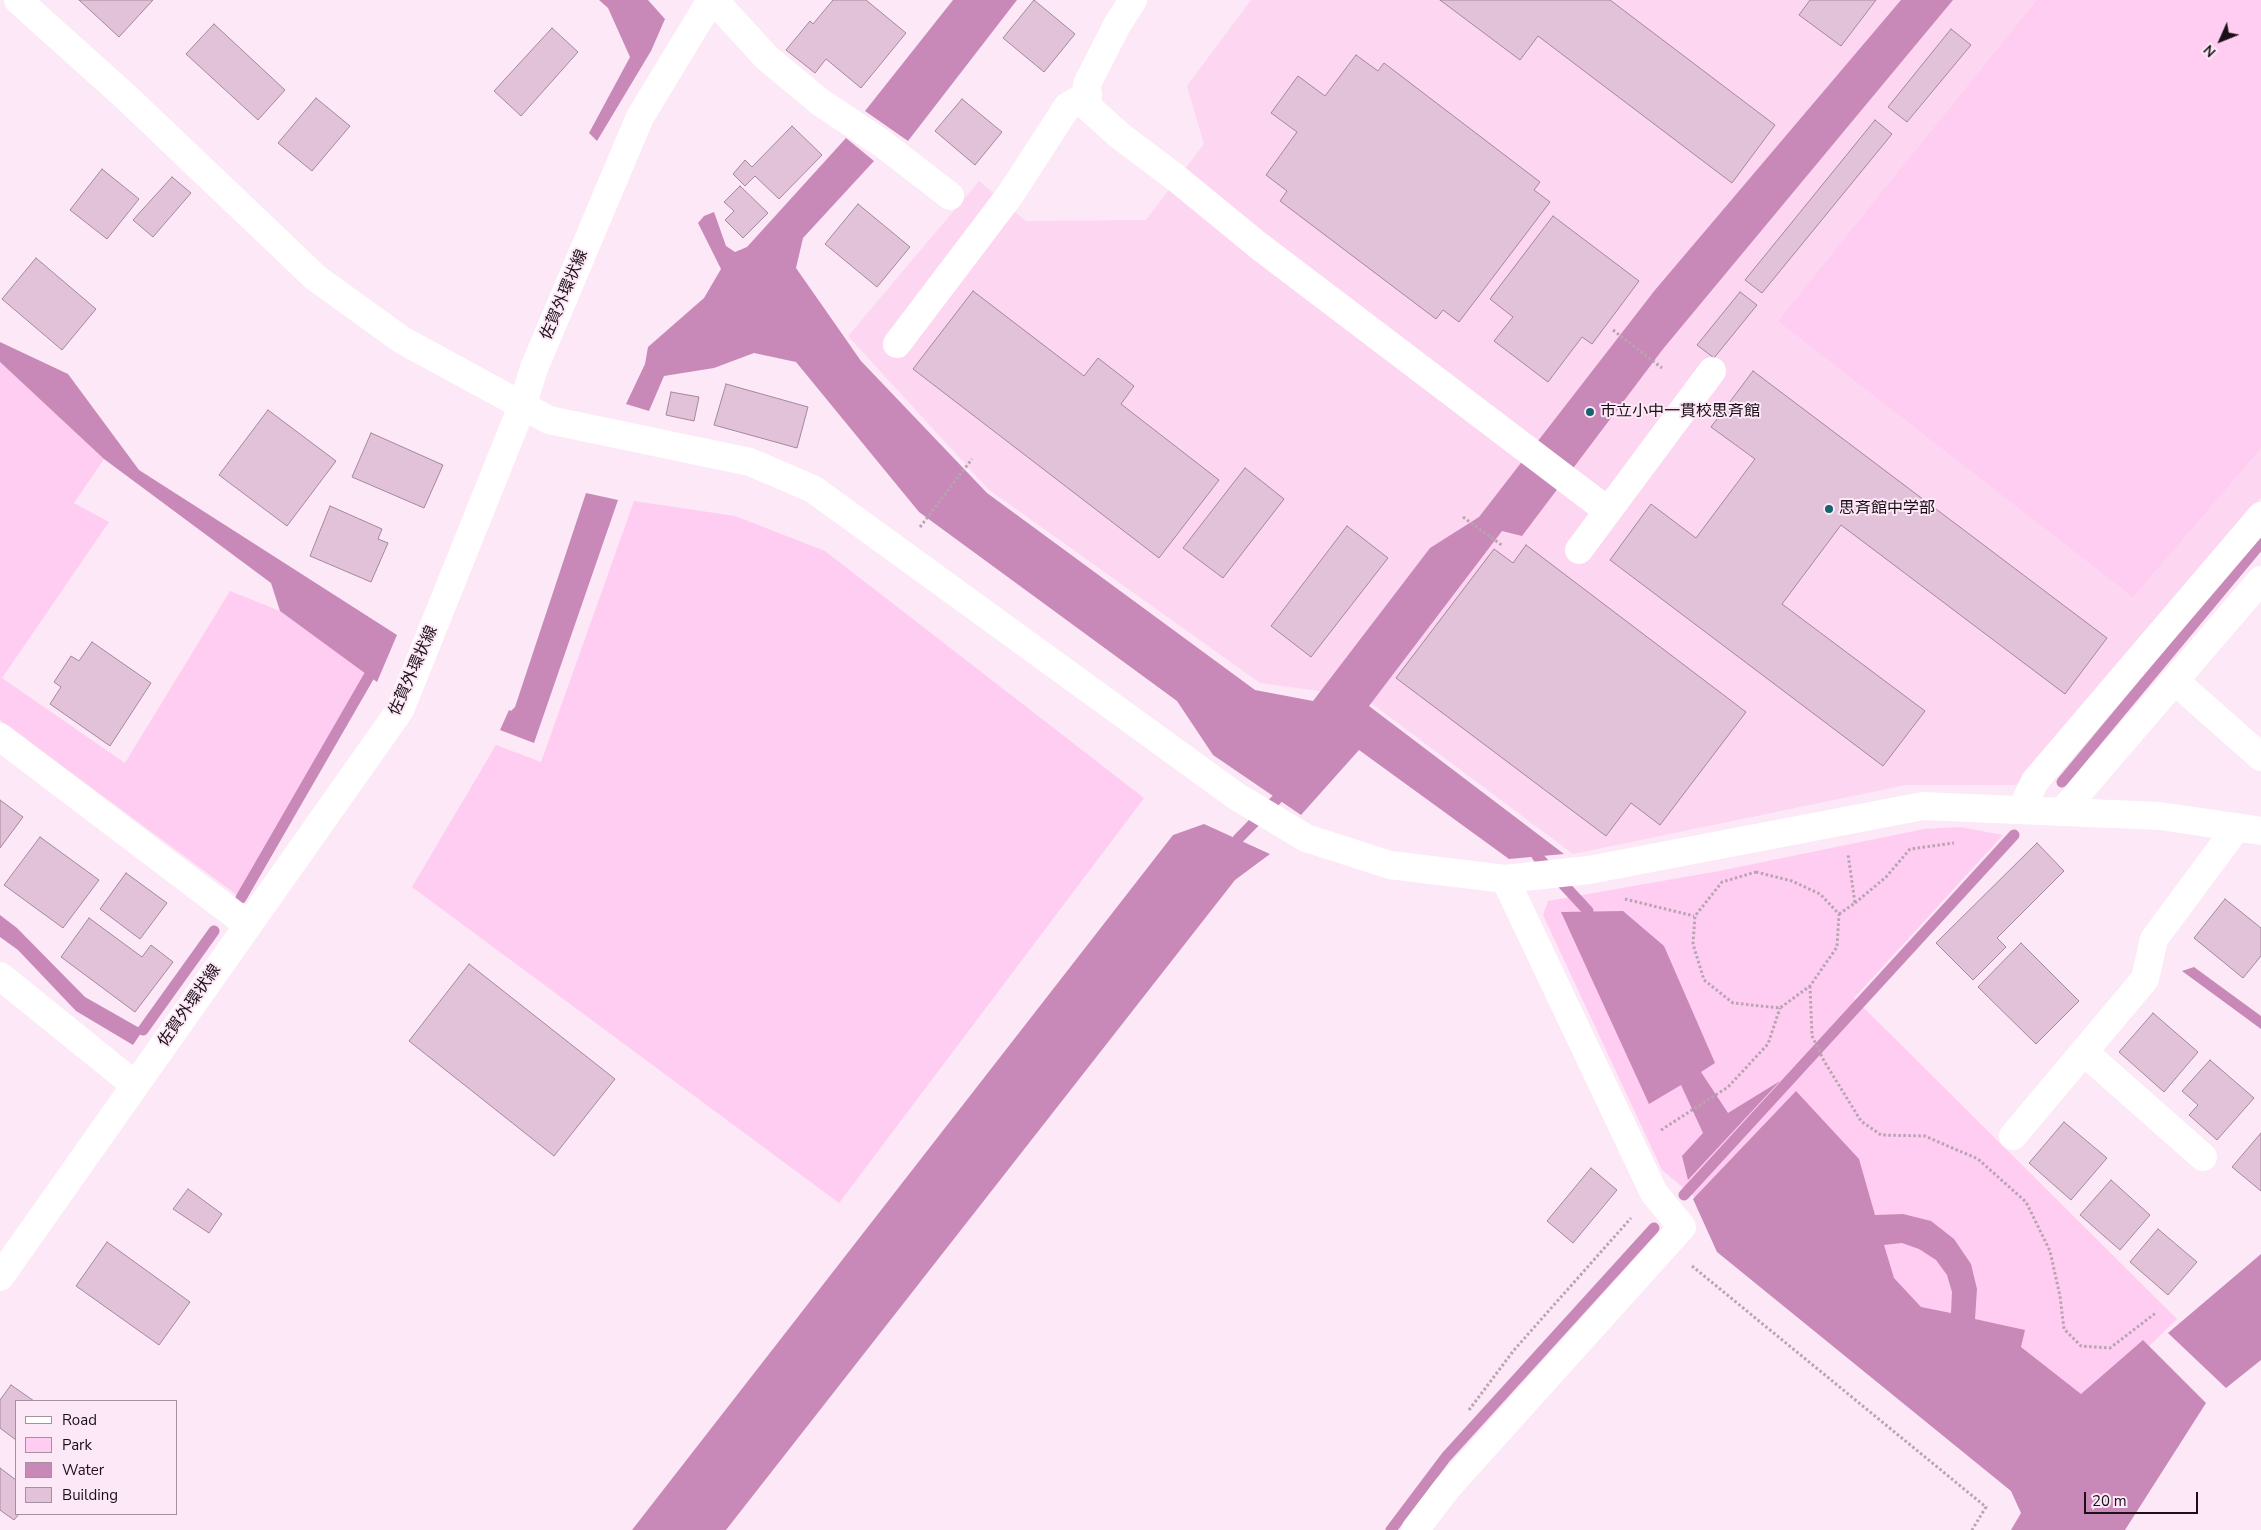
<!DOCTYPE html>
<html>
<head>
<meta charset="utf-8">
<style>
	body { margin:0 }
	#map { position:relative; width:2261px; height:1530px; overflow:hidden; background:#fce8f6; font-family:"Nunito Sans",sans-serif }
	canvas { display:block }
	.legend { position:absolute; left:15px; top:1400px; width:162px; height:115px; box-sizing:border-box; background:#fce8f6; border:1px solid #a2929d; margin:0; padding:6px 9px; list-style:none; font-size:15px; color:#1b1018 }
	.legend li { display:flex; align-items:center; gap:10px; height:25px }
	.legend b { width:25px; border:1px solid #a2929d }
	.north { position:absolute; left:2196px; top:15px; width:50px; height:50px; -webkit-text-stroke:4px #fce8f6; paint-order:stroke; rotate:226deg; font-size:14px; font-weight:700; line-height:20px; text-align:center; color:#1b1018 }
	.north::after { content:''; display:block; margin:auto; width:18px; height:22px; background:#1b1018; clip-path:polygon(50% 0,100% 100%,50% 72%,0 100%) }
	.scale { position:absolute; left:2084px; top:1492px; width:114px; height:22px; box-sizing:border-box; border:2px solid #1b1018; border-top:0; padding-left:6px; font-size:15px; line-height:18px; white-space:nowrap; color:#1b1018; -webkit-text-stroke:4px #fce8f6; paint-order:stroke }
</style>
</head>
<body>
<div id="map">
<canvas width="2261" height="1530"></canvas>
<ul class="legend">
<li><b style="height:6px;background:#fff"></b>Road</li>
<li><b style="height:14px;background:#ffcdf1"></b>Park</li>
<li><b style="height:14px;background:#c989b8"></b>Water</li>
<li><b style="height:14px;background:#e2c2d9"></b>Building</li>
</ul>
<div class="north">N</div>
<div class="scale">20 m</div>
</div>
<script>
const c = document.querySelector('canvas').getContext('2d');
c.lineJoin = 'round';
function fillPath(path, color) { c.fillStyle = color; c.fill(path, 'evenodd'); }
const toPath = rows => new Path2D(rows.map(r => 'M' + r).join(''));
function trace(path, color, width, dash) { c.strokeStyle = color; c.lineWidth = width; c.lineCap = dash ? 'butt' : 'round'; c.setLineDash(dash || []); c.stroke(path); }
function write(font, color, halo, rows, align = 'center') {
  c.font = font + ' "Nunito Sans","Noto Sans JP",sans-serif'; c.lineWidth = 4; c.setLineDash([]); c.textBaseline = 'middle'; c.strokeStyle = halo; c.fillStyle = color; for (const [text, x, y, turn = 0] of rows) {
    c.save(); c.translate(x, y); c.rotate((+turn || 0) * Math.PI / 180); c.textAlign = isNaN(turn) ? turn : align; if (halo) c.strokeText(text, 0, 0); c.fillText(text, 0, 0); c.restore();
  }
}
fillPath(toPath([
	[1251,0,2261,0,2261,498,2016,785,1906,785,1573,854,1363,697,1260,683,988,489,848,336,979,181,1026,221,1146,220,1204,144,1187,86]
]), '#fdd6f2');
fillPath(toPath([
	[2037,0,2261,0,2261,448,2133,597,1778,321],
	[0,362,104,459,74,503,109,522,2,678,125,763,230,591,280,611,369,675,241,898,0,720],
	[634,501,735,516,825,551,1144,798,839,1203,412,887,496,745,541,762],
	[1960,827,2003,835,1854,998,2177,1319,2021,1471,1662,1170,1543,915,1548,901,1719,871,1924,829]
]), '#ffcdf1');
fillPath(toPath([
	[599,0,648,0,665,19,651,51,597,141,589,133,630,57,608,8],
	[953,0,1017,0,908,141,865,111],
	[1901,0,1953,0,1663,349,1522,536,1502,531,1369,706,1564,854,1509,859,1359,750,1301,815,1213,755,1177,701,919,512,796,362,754,353,714,368,664,376,649,411,626,404,645,364,648,347,704,298,721,269,698,223,704,216,714,212,726,246,735,252,747,247,846,138,874,161,803,238,796,268,861,361,987,493,1255,690,1313,701,1430,548,1479,517,1655,290],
	[0,342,68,374,139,470,397,635,377,682,280,611,271,583,104,459,0,362],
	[586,493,618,500,534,743,500,730,509,710,511,711,515,707],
	[1204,824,1270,854,1235,880,726,1530,632,1530,1173,835],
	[1623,911,1664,946,1715,1063,1701,1072,1728,1113,1780,1081,1688,1180,1682,1156,1703,1133,1681,1085,1649,1104,1561,912],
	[0,915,17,928,85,997,143,1030,133,1045,76,1011,18,950,0,937],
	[2194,967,2261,1016,2261,1029,2182,971],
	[1796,1091,1859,1159,1875,1215,1903,1214,1931,1221,1954,1239,1971,1264,1977,1289,1975,1319,2025,1330,2021,1347,2081,1394,2143,1340,2206,1403,2125,1530,2011,1530,2021,1513,2011,1491,1717,1252,1693,1199],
	[1902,1243,1919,1249,1936,1260,1947,1275,1952,1292,1951,1313,1921,1307,1894,1278,1884,1245],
	[2261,1254,2261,1360,2226,1388,2168,1333]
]), '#c989b8');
trace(toPath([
	[2062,782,2261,543],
	[1238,839,1277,799],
	[1537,856,1588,911],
	[241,898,376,664],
	[143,1030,214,931],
	[1684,1195,2014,835],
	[1391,1530,1446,1457,1654,1228]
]), '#c989b8', 11);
const building = toPath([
	[79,0,153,0,119,37,79,0],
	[833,0,866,0,906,33,861,88,826,59,815,73,786,50,810,21,813,24,833,0],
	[1034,0,1075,34,1044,72,1003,38,1034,0],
	[1440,0,1610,0,1775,125,1732,183,1538,36,1520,60,1440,0],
	[1810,0,1876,0,1841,46,1799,15,1810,0],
	[214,24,285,90,258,120,186,54,214,24],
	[552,28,578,52,521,116,494,91,552,28],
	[1951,29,1971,45,1907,122,1888,107,1951,29],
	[1356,55,1378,71,1384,63,1540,182,1534,190,1550,202,1459,322,1443,310,1436,319,1280,201,1287,191,1266,175,1297,132,1271,113,1298,76,1325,96,1356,55],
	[316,98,350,126,312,171,278,143,316,98],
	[962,99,1002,132,975,165,935,131,962,99],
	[1875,120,1892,134,1762,293,1745,280,1875,120],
	[792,126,822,155,779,199,755,176,745,186,733,174,745,160,752,167,792,126],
	[102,169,139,199,107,239,70,210,102,169],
	[172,177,191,193,153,237,133,220,172,177],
	[740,186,768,213,743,238,725,220,734,211,724,202,740,186],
	[858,204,910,247,877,287,825,244,858,204],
	[1553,216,1639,281,1592,344,1582,337,1548,382,1494,341,1513,317,1490,299,1553,216],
	[36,258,96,309,62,350,2,299,36,258],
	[973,291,1084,376,1098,358,1134,386,1121,404,1219,480,1159,558,913,369,973,291],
	[1740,292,1757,305,1714,358,1697,345,1740,292],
	[1753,371,2107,638,2065,694,1841,525,1782,604,1925,711,1883,766,1610,560,1651,504,1696,538,1755,459,1711,427,1753,371],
	[726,384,808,407,797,448,714,425,726,384],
	[671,392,699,397,694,421,666,415,671,392],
	[268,410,336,461,287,526,219,475,268,410],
	[371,433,443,465,424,508,352,477,371,433],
	[1245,468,1284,499,1223,578,1183,548,1245,468],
	[330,506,382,529,378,539,388,543,371,582,310,556,330,506],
	[1347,526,1388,558,1311,657,1271,626,1347,526],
	[1526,545,1746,712,1660,825,1631,803,1606,836,1396,678,1494,549,1513,563,1526,545],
	[92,642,151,683,110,746,50,704,61,687,54,682,71,656,79,661,92,642],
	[0,800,23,817,0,848,0,800],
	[40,837,99,880,63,928,4,885,40,837],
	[2037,843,2064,871,1997,938,2006,947,1973,980,1936,943,2037,843],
	[126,873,167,903,140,939,100,909,126,873],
	[2225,899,2261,928,2261,956,2243,978,2194,938,2225,899],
	[89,918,142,957,151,945,173,962,135,1012,61,957,89,918],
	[2021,943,2079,1001,2036,1044,1978,987,2021,943],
	[469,964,615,1079,554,1156,409,1041,469,964],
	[2153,1013,2198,1052,2164,1092,2119,1052,2153,1013],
	[2210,1060,2254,1098,2217,1140,2189,1115,2198,1105,2182,1091,2210,1060],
	[2064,1122,2107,1158,2071,1200,2029,1163,2064,1122],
	[2261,1133,2261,1191,2232,1167,2261,1133],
	[1591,1168,1617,1190,1573,1243,1547,1221,1591,1168],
	[2111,1180,2150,1215,2120,1250,2080,1215,2111,1180],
	[188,1189,222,1214,209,1233,173,1209,188,1189],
	[2158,1229,2197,1262,2168,1295,2130,1262,2158,1229],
	[107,1242,190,1302,159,1345,76,1286,107,1242],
	[11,1385,34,1401,16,1401,16,1440,0,1428,0,1400,11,1385],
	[0,1468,16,1480,16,1514,19,1514,14,1520,0,1510,0,1468]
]);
fillPath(building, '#e2c2d9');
trace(building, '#a5879c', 1);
trace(toPath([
	[1613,330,1662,368],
	[1463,517,1503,546],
	[920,527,972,459],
	[1756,872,1792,881,1820,894,1839,914,1837,947,1810,986,1780,1008,1733,1003,1704,980,1693,944,1695,916,1722,882,1756,872],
	[1625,899,1694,916],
	[1855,903,1886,877,1910,849,1954,843],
	[1839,914,1855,903,1848,854],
	[1810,986,1812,1036,1824,1061,1861,1121,1881,1135,1925,1136,1978,1159,2026,1202,2050,1251,2060,1296,2064,1329,2081,1346,2110,1348,2157,1312],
	[1661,1130,1728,1087,1768,1044,1780,1008],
	[1692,1266,1986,1507,1972,1530],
	[1469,1410,1514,1350,1631,1218]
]), '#b6a5b1', 3, [2.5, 2.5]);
trace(toPath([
	[18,0,126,97,316,278,402,340,549,420,750,462,813,489,1236,796,1306,838,1390,865,1505,879,1589,870,1923,806,2160,816,2261,831],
	[714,0,766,57,820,102,883,144,950,196],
	[1133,0,1117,25,1087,84,1088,107,1119,135,1176,178,1259,246,1608,511],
	[897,344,1010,195,1067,107,1088,94],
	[1579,550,1712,371],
	[2175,681,2261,757],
	[0,737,247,924],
	[2021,810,2035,781,2261,516],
	[2062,812,2261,580],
	[0,976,135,1085],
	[2084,1052,2203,1157],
	[2013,1136,2145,979,2154,939,2237,827],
	[1415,1530,1447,1488,1682,1227,1654,1193,1505,879]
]), '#fff', 28);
trace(toPath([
	[0,1277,400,710,523,404,534,368,640,117,711,0]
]), '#fff', 28);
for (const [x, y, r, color] of [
	[1590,412,5,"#18626f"],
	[1829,509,5,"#18626f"]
]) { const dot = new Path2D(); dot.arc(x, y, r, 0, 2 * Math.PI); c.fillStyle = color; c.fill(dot); trace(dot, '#fce8f6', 2); }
write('16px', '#1b1018', '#fce8f6', [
	["佐賀外環状線",565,295,-67],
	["佐賀外環状線",414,671,-66],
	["佐賀外環状線",190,1006,-55]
]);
write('16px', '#1b1018', '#fce8f6', [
	["市立小中一貫校思斉館",1600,412],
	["思斉館中学部",1839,509]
], 'left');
</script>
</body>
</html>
